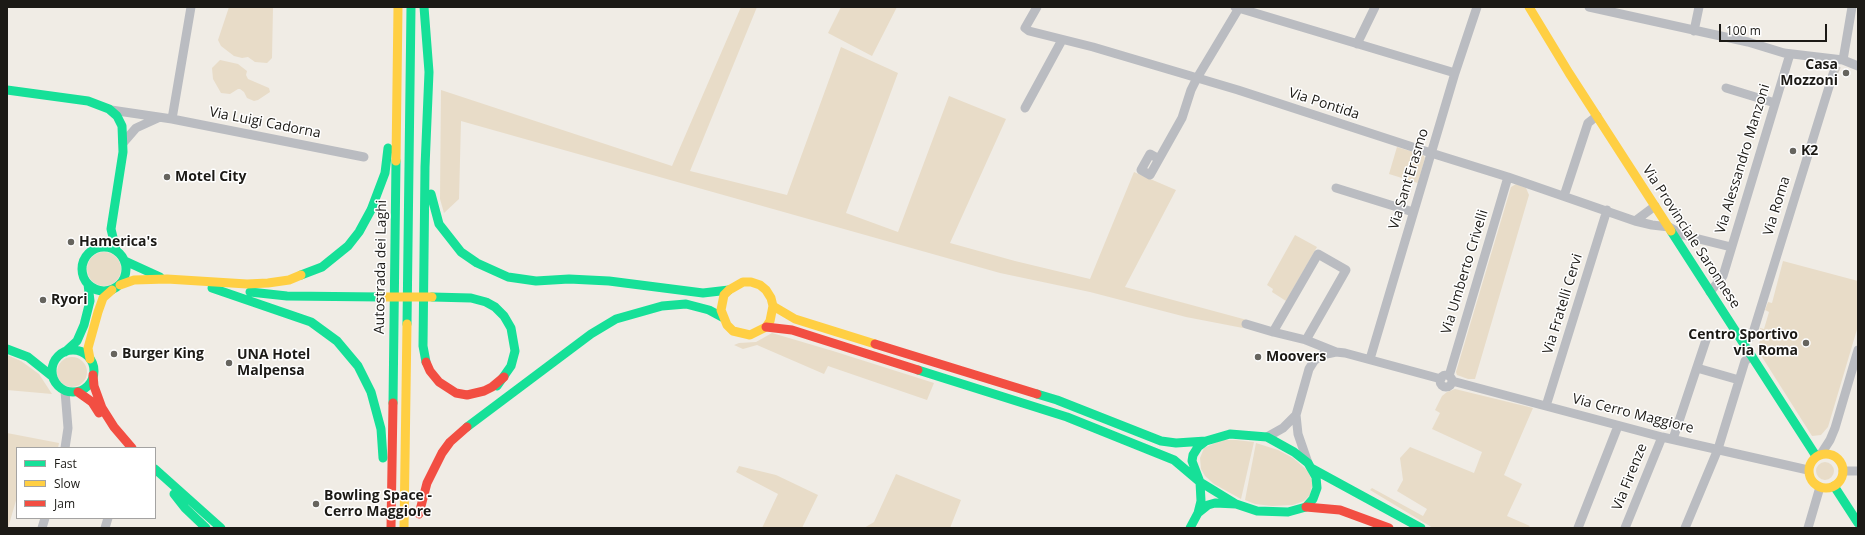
<!DOCTYPE html>
<html>
<head>
<meta charset="utf-8">
<style>
	body { margin:0 }
	#map { position:relative; width:1865px; height:535px; overflow:hidden; background:#f0ece5; font-family:"Open Sans",sans-serif }
	canvas { display:block }
	.frame { position:absolute; inset:0; border:8px solid #1c1a16; pointer-events:none }
	.legend { position:absolute; left:16px; top:447px; width:140px; height:72px; box-sizing:border-box; background:#fff; border:1px solid #a4a3a2; margin:0; padding:5px 7px; list-style:none; font-size:12px; color:#1c1a16 }
	.legend li { display:flex; align-items:center; gap:8px; height:20px }
	.legend b { width:20px; border:1px solid #a4a3a2 }
	.scale { position:absolute; left:1719px; top:24px; width:108px; height:18px; box-sizing:border-box; border:2px solid #1c1a16; border-top:0; padding-left:5px; font-size:12px; line-height:14px; white-space:nowrap; color:#1c1a16; -webkit-text-stroke:3px #fff; paint-order:stroke }
</style>
</head>
<body>
<div id="map">
<canvas width="1865" height="535"></canvas>
<div class="frame"></div>
<ul class="legend">
<li><b style="height:5px;background:#16e098"></b>Fast</li>
<li><b style="height:5px;background:#ffcf43"></b>Slow</li>
<li><b style="height:5px;background:#f24e42"></b>Jam</li>
</ul>
<div class="scale">100 m</div>
</div>
<script>
const c = document.querySelector('canvas').getContext('2d');
c.lineJoin = 'round';
function fillPath(path, color) { c.fillStyle = color; c.fill(path, 'evenodd'); }
const toPath = rows => new Path2D(rows.map(r => 'M' + r).join(''));
function trace(path, color, width, dash) { c.strokeStyle = color; c.lineWidth = width; c.lineCap = dash ? 'butt' : 'round'; c.setLineDash(dash || []); c.stroke(path); }
function write(font, color, halo, rows, align = 'center') {
  c.font = font + ' "Open Sans",sans-serif'; c.lineWidth = 3; c.setLineDash([]); c.textBaseline = 'middle'; c.strokeStyle = halo; c.fillStyle = color; for (const [text, x, y, turn = 0] of rows) {
    c.save(); c.translate(x, y); c.rotate((+turn || 0) * Math.PI / 180); c.textAlign = isNaN(turn) ? turn : align; if (halo) c.strokeText(text, 0, 0); c.fillText(text, 0, 0); c.restore();
  }
}
fillPath(toPath([
	[229,7,273,7,272,58,267,63,255,62,248,57,242,58,234,56,221,46,218,40],
	[741,7,757,7,690,171,787,195,841,47,898,73,846,213,898,232,949,96,1006,119,950,243,1015,261,1090,279,1134,172,1176,190,1125,287,1247,320,1243,328,1186,317,1090,292,1000,273,461,121,459,199,444,213,440,199,441,90,672,166],
	[841,7,897,7,872,56,828,33],
	[220,60,238,64,247,71,246,75,248,79,269,88,270,92,258,100,254,101,247,98,244,92,240,89,238,89,230,94,221,93,213,79,212,68],
	[1397,147,1423,155,1425,158,1418,183,1389,174],
	[1516,184,1526,188,1529,195,1475,379,1468,379,1457,375,1456,372,1511,187],
	[1295,235,1317,247,1286,301,1272,292,1273,289,1267,285],
	'87 269a17 17 0 1 1 34 0a17 17 0 1 1-34 0Z',
	[1783,261,1858,281,1858,326,1828,427,1821,435,1812,436,1757,349,1761,338,1758,336,1760,328,1764,329,1769,312,1765,310,1768,302,1772,303],
	[772,333,833,351,934,383,927,400,828,366,824,374,757,345,743,349,734,345,739,343,756,342],
	[7,355,21,361,39,374,52,394,7,390],
	'57 372a15 15 0 1 1 30 0a15 15 0 1 1-30 0Z',
	[1455,389,1533,408,1504,475,1522,484,1507,516,1530,526,1528,528,1433,528,1370,490,1372,488,1423,516,1427,509,1397,491,1403,480,1400,458,1410,447,1474,473,1482,452,1432,429,1440,413,1435,410,1442,396,1447,392],
	[7,433,59,443,58,448,17,448,17,497,8,528],
	[1222,440,1236,440,1254,442,1241,499,1214,484,1205,476,1201,469,1200,458,1204,448],
	[1256,443,1278,450,1293,458,1307,470,1313,482,1310,495,1304,501,1293,505,1272,506,1255,504,1245,500],
	'1816 471a9 9 0 1 1 18 0a9 9 0 1 1-18 0Z',
	[739,466,776,475,818,495,802,528,762,528,778,494,736,472],
	[896,474,961,500,950,528,864,528,874,522]
]), '#e8dcc8');
trace(toPath([
	[1833,74,1839,60]
]), '#d0ccc6', 9, [9, 4.5]);
trace(toPath([
	[1037,7,1025,28,1029,31,1093,47,1238,90,1431,153,1508,177,1635,221,1652,225,1669,227,1683,235,1731,247],
	[1235,7,1455,73],
	[1589,7,1748,42,1784,53,1843,60,1858,66],
	[1694,31,1699,7],
	[1357,44,1375,7],
	[1843,60,1852,7],
	[1726,88,1775,103],
	[1025,108,1062,40],
	[111,110,172,119,364,157],
	[172,119,191,7],
	[123,143,136,128,158,118],
	[1159,159,1150,154,1141,170,1150,175,1182,118,1191,90,1197,78,1239,8],
	[1336,188,1413,212],
	[1564,196,1588,123,1597,116],
	[1635,221,1655,206],
	[1710,292,1723,276,1790,54],
	[1246,324,1273,332],
	[1306,340,1346,270,1318,254,1273,332,1306,340,1336,352],
	[1743,342,1752,336,1833,74],
	[1370,359,1455,73,1477,7],
	[1697,368,1739,380],
	'1440 381a6 6 0 1 1 12 0a6 6 0 1 1-12 0Z',
	[1449,376,1508,177],
	[1452,381,1662,437,1808,470],
	[65,391,68,428,65,448],
	[1546,406,1607,210],
	[1267,437,1283,428,1296,415],
	[1673,439,1707,337],
	[1821,454,1830,440,1835,428,1858,350],
	[1308,463,1298,434,1296,415,1309,369,1314,361,1322,355,1336,352,1345,353,1441,379],
	[1843,471,1858,471],
	[42,528,45,518],
	[105,528,108,518],
	[1578,528,1618,426],
	[1625,528,1662,437],
	[1685,528,1718,449,1745,361,1751,356],
	[1808,528,1820,487]
]), '#babcc1', 9);
trace(toPath([
	[424,7,429,72,425,167,423,346,426,362],
	[7,90,88,101,109,109,117,116,122,126,123,152,111,229,116,250],
	[431,194,439,224,461,252,477,263,508,277,536,281,569,279,609,281,703,293,729,290],
	[1671,231,1816,456],
	'82 269a22 22 0 1 1 44 0a22 22 0 1 1-44 0Z',
	[125,261,160,277],
	[301,275,322,267,348,246,359,232,371,210,385,173,388,148],
	[212,288,311,322,337,341,358,366,371,392,381,429,383,458],
	[250,292,287,296,381,297],
	[432,297,471,298,486,302,495,307,504,316,511,328,515,351,511,366,497,386],
	[407,324,411,7],
	[7,349,28,357,53,377],
	'52 371a21 21 0 1 1 42 0a21 21 0 1 1-42 0Z',
	[65,352,77,341,84,325,90,301,88,284],
	[918,370,1067,417,1174,460,1200,482,1201,501,1198,513,1208,505,1215,503,1236,504],
	[1037,394,1057,400,1161,441,1176,443,1206,441],
	[393,403,396,161],
	[467,427,591,334,616,319,662,306,686,304,709,310,722,317],
	[1230,434,1267,437,1294,452,1308,463,1316,477,1317,488,1313,499,1306,507,1288,512,1257,511,1236,504,1200,482,1192,461,1193,455,1198,447,1206,441,1230,434],
	[1311,468,1421,528],
	[155,469,221,528],
	[1834,486,1858,523],
	[174,494,185,508,206,528],
	[1190,528,1198,513]
]), '#16e098', 9);
trace(toPath([
	[1529,7,1569,73,1671,231],
	[396,161,398,7],
	[120,285,134,280,167,279,247,284,268,283,289,280,301,275],
	[773,306,770,321,766,327,750,335,733,331,727,325,721,310,724,295,729,290,743,282,751,282,760,285,766,290,771,298,773,306,795,319,875,344],
	[90,359,88,348,98,312,103,298,112,290],
	'1809 471a17 17 0 1 1 34 0a17 17 0 1 1-34 0Z',
	[404,528,407,324]
]), '#ffcf43', 9);
trace(toPath([
	[766,327,792,330,918,370],
	[875,344,1037,394],
	[426,362,430,371,439,382,456,393,467,395,484,391,492,387,504,377],
	[93,375,94,386,102,408,114,427,132,448],
	[78,392,92,402,99,413],
	[1306,507,1340,510,1389,528],
	[419,514,427,483,442,453,450,442,467,427],
	[391,528,393,403]
]), '#f24e42', 9);
trace(toPath([
	[381,297,432,297]
]), '#ffcf43', 9);
for (const [x, y, r, color] of [
	[1846,73,4,"#66645e"],
	[1793,151,4,"#66645e"],
	[167,177,4,"#66645e"],
	[71,242,4,"#66645e"],
	[43,300,4,"#66645e"],
	[1806,343,4,"#66645e"],
	[114,354,4,"#66645e"],
	[1258,357,4,"#66645e"],
	[229,363,4,"#66645e"],
	[316,504,4,"#66645e"]
]) { const dot = new Path2D(); dot.arc(x, y, r, 0, 2 * Math.PI); c.fillStyle = color; c.fill(dot); trace(dot, '#fff', 1.5); }
write('bold 14px', '#1c1a16', '#fff', [
	["Casa",1838,65,"right"],
	["Mozzoni",1838,81,"right"],
	["K2",1801,151],
	["Motel City",175,177],
	["Hamerica's",79,242],
	["Ryori",51,300],
	["Centro Sportivo",1798,335,"right"],
	["via Roma",1798,351,"right"],
	["Burger King",122,354],
	["UNA Hotel",237,355],
	["Malpensa",237,371],
	["Moovers",1266,357],
	["Bowling Space -",324,496],
	["Cerro Maggiore",324,512]
], 'left');
write('14px', '#1c1a16', '#fff', [
	["Via Pontida",1324,104,18],
	["Via Luigi Cadorna",265,123,11],
	["Via Alessandro Manzoni",1743,159,-73],
	["Via Sant'Erasmo",1409,179,-73],
	["Via Roma",1777,206,-73],
	["Via Provinciale Saronnese",1691,237,57],
	["Autostrada dei Laghi",381,267,-89],
	["Via Umberto Crivelli",1465,272,-73],
	["Via Fratelli Cervi",1563,304,-73],
	["Via Cerro Maggiore",1633,414,14],
	["Via Firenze",1630,477,-68]
]);
</script>
</body>
</html>
